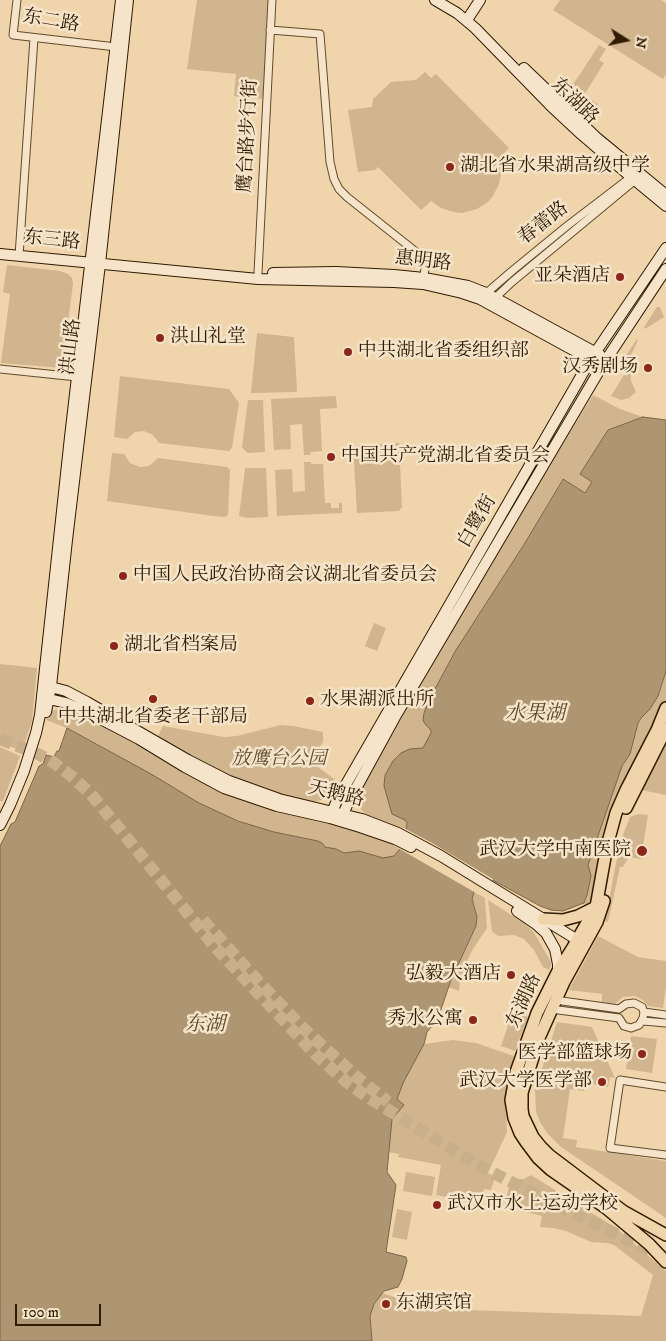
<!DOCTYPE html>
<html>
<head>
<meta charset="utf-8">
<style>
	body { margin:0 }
	#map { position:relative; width:666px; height:1341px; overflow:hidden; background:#f0d5ac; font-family:"IM FELL DW Pica",serif }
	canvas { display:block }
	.north { position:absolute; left:601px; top:15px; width:50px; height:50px; -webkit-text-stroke:4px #f5e4c9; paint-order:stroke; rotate:100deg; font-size:14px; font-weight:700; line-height:20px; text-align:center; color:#311b00 }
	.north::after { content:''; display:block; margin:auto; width:18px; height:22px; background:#311b00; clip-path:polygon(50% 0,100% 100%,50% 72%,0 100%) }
	.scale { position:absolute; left:15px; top:1304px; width:86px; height:22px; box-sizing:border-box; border:2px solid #311b00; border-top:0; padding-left:6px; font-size:15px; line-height:18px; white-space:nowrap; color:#311b00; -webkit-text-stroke:4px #f5e4c9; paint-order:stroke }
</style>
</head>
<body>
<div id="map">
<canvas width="666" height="1341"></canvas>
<div class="north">N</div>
<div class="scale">100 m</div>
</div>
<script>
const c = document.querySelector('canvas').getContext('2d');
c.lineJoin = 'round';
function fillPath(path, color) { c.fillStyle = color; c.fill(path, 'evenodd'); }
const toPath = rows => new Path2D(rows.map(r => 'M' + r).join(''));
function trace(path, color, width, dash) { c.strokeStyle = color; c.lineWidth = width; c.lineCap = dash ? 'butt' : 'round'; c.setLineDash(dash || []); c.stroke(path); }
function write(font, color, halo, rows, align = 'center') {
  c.font = font + ' "IM FELL DW Pica","Noto Serif SC",serif'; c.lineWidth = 5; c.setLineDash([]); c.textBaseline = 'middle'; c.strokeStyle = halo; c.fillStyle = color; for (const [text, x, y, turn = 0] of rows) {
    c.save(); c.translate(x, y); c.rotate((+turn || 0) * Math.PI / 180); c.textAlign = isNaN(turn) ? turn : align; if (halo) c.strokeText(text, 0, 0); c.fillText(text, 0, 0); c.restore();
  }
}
fillPath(toPath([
	[197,0,270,0,264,99,234,96,236,74,187,69],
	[560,0,661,0,666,3,666,74,663,79,553,10],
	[599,45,606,49,599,60,604,63,584,95,598,104,589,119,565,97],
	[425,72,431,78,436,74,509,148,504,153,512,162,501,173,499,184,493,196,488,202,477,209,462,213,453,212,441,208,431,201,421,210,378,167,375,170,358,172,348,110,372,107,373,99,391,82,416,80],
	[7,265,60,271,68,274,72,278,73,284,62,368,1,363,10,294,3,292],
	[657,307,660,307,664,317,645,329,644,327],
	[257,333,293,337,294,338,297,391,296,392,252,393,251,393],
	[637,339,638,340,631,355,630,364,631,381,636,392,629,398,621,400,611,396,629,367,621,363],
	[120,376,229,389,239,403,232,448,229,451,159,443,153,435,144,431,135,432,127,439,114,437],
	[593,395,620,409,643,417,608,430,580,474,592,482,585,493,562,479,525,543,456,650,426,708,425,724,431,730,432,733,423,748,397,756,385,775,384,778,406,821,406,829,400,827,399,830,366,815,360,808,358,801,363,784,465,607,552,461],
	[336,396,337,408,320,409,322,451,311,452,310,455,304,455,302,424,290,425,291,449,274,450,271,399],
	[248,400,263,400,265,452,248,453,246,452,242,447],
	[399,443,402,507,399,511,357,513,353,446],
	[112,453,124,454,130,463,140,467,149,466,158,458,227,467,230,470,228,515,225,517,213,516,107,501],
	[304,462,311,462,311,464,323,464,325,503,331,503,331,508,339,508,339,503,342,503,342,513,277,516,275,470,292,469,293,492,305,491],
	[246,468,266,468,268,517,247,518,239,516,245,469],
	[374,623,386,628,377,651,365,646],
	[0,664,37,668,32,721,22,751,0,743],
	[666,671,666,700,654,728,628,778,593,905,586,908,584,903,586,899,591,876,588,865,622,766,630,754,638,723,642,717,650,709,658,696],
	[60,708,68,708,91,717,212,787,237,798,265,808,318,819,394,842,393,845,400,849,394,856,386,859,374,856,359,851,345,853,336,849,325,847,321,843,318,841,274,832,250,825,227,816,199,803,92,741,67,728,46,720,51,711],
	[281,725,293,726,323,732,323,742,313,757,314,764,338,782,322,800,312,802,297,800,228,777,157,738,163,726,224,737,237,736],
	[666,739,666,795,641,790],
	[0,747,20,756,3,801,0,801],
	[638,814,648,815,641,859,629,857,623,867,620,867,608,922,605,921,617,858,624,832,630,817],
	[474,892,485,898,487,928,473,949,466,963,460,982,459,991,448,987,457,967,476,926,477,917,472,899],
	[488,900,524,923,533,931,551,962,551,965,549,970,543,967,534,950,524,939,514,935,498,936,492,931],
	[598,936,638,957,666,961,666,986,663,1008,648,1006,643,1000,635,996,623,997,615,1004,602,1002,602,994,569,990],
	[513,1011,528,1017,515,1051,501,1046],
	[557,1022,592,1027,615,1078,610,1077,608,1087,586,1083,584,1091,570,1089,563,1138,577,1140,576,1147,666,1161,666,1218,561,1147,547,1133,540,1122,536,1112,535,1090],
	[631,1036,657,1039,652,1073,626,1069],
	[453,1040,476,1043,514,1056,505,1097,507,1132,488,1173,495,1177,491,1190,484,1189,481,1204,436,1195,441,1165,398,1157,399,1154,388,1152,392,1119,404,1105,397,1099,404,1081,417,1054,424,1044],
	[406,1172,435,1177,432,1196,403,1191],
	[531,1175,616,1228,666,1271,666,1341,372,1341,370,1316,374,1304,382,1293,422,1306,438,1309,641,1316,653,1275,614,1245,607,1243,591,1242,566,1231,553,1228,540,1227,542,1216,505,1206,510,1181,517,1179,524,1179],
	[397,1209,412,1212,407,1240,392,1237]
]), '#d0b58f');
const water = toPath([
	[643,417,666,420,666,671,658,696,650,709,642,717,638,723,630,754,622,766,588,865,591,876,587,895,584,903,563,911,551,910,540,906,489,878,474,892,472,899,477,917,476,926,451,980,436,1024,431,1027,427,1032,424,1044,404,1081,397,1099,404,1105,392,1119,387,1172,396,1185,386,1252,406,1257,407,1261,402,1279,398,1287,384,1291,374,1304,370,1316,372,1341,0,1341,0,846,11,824,15,822,39,766,43,764,46,755,54,757,57,751,59,751,67,728,151,774,199,803,238,821,274,832,318,841,322,843,325,847,336,849,344,853,359,851,383,858,394,856,400,849,406,829,407,823,405,820,392,814,384,786,385,775,393,761,401,753,410,749,423,748,431,733,431,730,425,724,423,720,424,713,429,700,456,650,525,543,563,479,585,493,592,482,580,474,608,430,643,417]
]);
fillPath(water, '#af9672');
trace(water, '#7d6544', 1);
fillPath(toPath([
	[404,828,432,843,493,879,492,881,488,880,476,893,398,848]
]), '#f0d5ac');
trace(toPath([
	[0,739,38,754,53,762,70,775,90,793,123,833,215,947,315,1054,348,1083,369,1098,476,1164,572,1213,658,1254],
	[203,920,258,981,304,1029,359,1079,388,1102]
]), '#cab08a', 12, [12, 6]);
const street = toPath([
	[17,0,13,35,116,47],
	[270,30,320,34,330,162,334,179,339,189,347,197,425,259,426,262,423,282],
	[19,256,34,38],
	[258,273,272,0],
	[483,296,512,271,567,226,631,177],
	[493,300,512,282,634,181],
	[0,369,77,377],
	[551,1009,619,1018,624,1026,631,1028,639,1025,643,1018,644,1012,642,1007,634,1003,626,1004,619,1009,555,1000],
	[644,1012,666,1015],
	[643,1021,666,1023],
	[666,1087,620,1080,610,1148,666,1155]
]);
const secondary = toPath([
	[435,0,457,13,475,28,551,106,581,134,631,177,666,206],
	[467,20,480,0],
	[524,68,597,138,666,195],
	[0,254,258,279,394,282,423,284,462,293,480,299,597,363],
	[273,273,336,272,394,275,424,278,468,286,486,293,600,355],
	[47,686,66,691,87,702,188,760,229,781,279,799,362,819,398,833,441,856,584,944],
	[45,698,66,703,93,715,139,739,185,767,224,788,277,806,330,818,360,827,395,839,411,847],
	[46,712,51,686,67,540,100,264,128,0],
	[330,818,337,800,591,359,666,248],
	[340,821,348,803,395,717,602,366,666,269],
	[0,825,10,805,24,771,36,733,40,715,70,437,121,0],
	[517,911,536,924,546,933,555,949,558,964,558,971]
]);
const primary = toPath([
	[666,708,657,730,626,790,616,813,607,846,596,907,572,949,558,971,537,1013,516,1072,511,1100,514,1118,520,1133,526,1142,538,1158,551,1170,606,1208,649,1244,666,1262],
	[626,808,666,729],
	[604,901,597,922,564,982,539,1038,522,1093,522,1109,523,1116,533,1137,541,1147,549,1155,623,1211,666,1235],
	[543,919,563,920,578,916,596,907]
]);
trace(street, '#614a2b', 9);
trace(secondary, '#311b00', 12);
trace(primary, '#311b00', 14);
trace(street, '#f5e4c9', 7);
trace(secondary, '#f5e4c9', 10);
trace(primary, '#f0d5ac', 11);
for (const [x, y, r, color] of [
	[450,167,5,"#8f2418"],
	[620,277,5,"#8f2418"],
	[160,338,5,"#8f2418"],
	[348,352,5,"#8f2418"],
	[648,368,5,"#8f2418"],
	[331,457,5,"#8f2418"],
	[123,576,5,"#8f2418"],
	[114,646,5,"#8f2418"],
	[153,699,5,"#8f2418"],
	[310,701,5,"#8f2418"],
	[642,851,6,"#8f2418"],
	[511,975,5,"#8f2418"],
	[473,1020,5,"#8f2418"],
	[642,1054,5,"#8f2418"],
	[602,1082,5,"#8f2418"],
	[437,1205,5,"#8f2418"],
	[386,1304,5,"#8f2418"]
]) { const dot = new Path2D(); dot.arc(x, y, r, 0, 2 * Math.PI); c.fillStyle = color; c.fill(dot); trace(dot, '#f5e4c9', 2); }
write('19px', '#311b00', '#f5e4c9', [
	["东二路",51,22,10],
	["东湖路",574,102,44],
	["鹰台路步行街",249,136,-87],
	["春蕾路",544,224,-38],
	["东三路",52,241,6],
	["惠明路",423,262,7],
	["洪山路",72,347,-83],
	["白鹭街",478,522,-60],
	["天鹅路",336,795,14],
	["东湖路",525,1001,-66]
]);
write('19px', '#311b00', '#f5e4c9', [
	["湖北省水果湖高级中学",460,167],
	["亚朵酒店",610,277,"right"],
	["洪山礼堂",170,338],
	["中共湖北省委组织部",358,352],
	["汉秀剧场",638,368,"right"],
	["中国共产党湖北省委员会",341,457],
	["中国人民政治协商会议湖北省委员会",133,576],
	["湖北省档案局",124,646],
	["水果湖派出所",320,701],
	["中共湖北省委老干部局",153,718,"center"],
	["武汉大学中南医院",631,851,"right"],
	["弘毅大酒店",501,975,"right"],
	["秀水公寓",463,1020,"right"],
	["医学部篮球场",632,1054,"right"],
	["武汉大学医学部",592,1082,"right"],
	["武汉市水上运动学校",447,1205],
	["东湖宾馆",396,1304]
], 'left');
write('italic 19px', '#61492b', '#f5e4c9', [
	["放鹰台公园",279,760]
]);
write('italic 20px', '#5d4628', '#f5e4c9', [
	["水果湖",535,715],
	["东湖",205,1026]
]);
</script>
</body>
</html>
